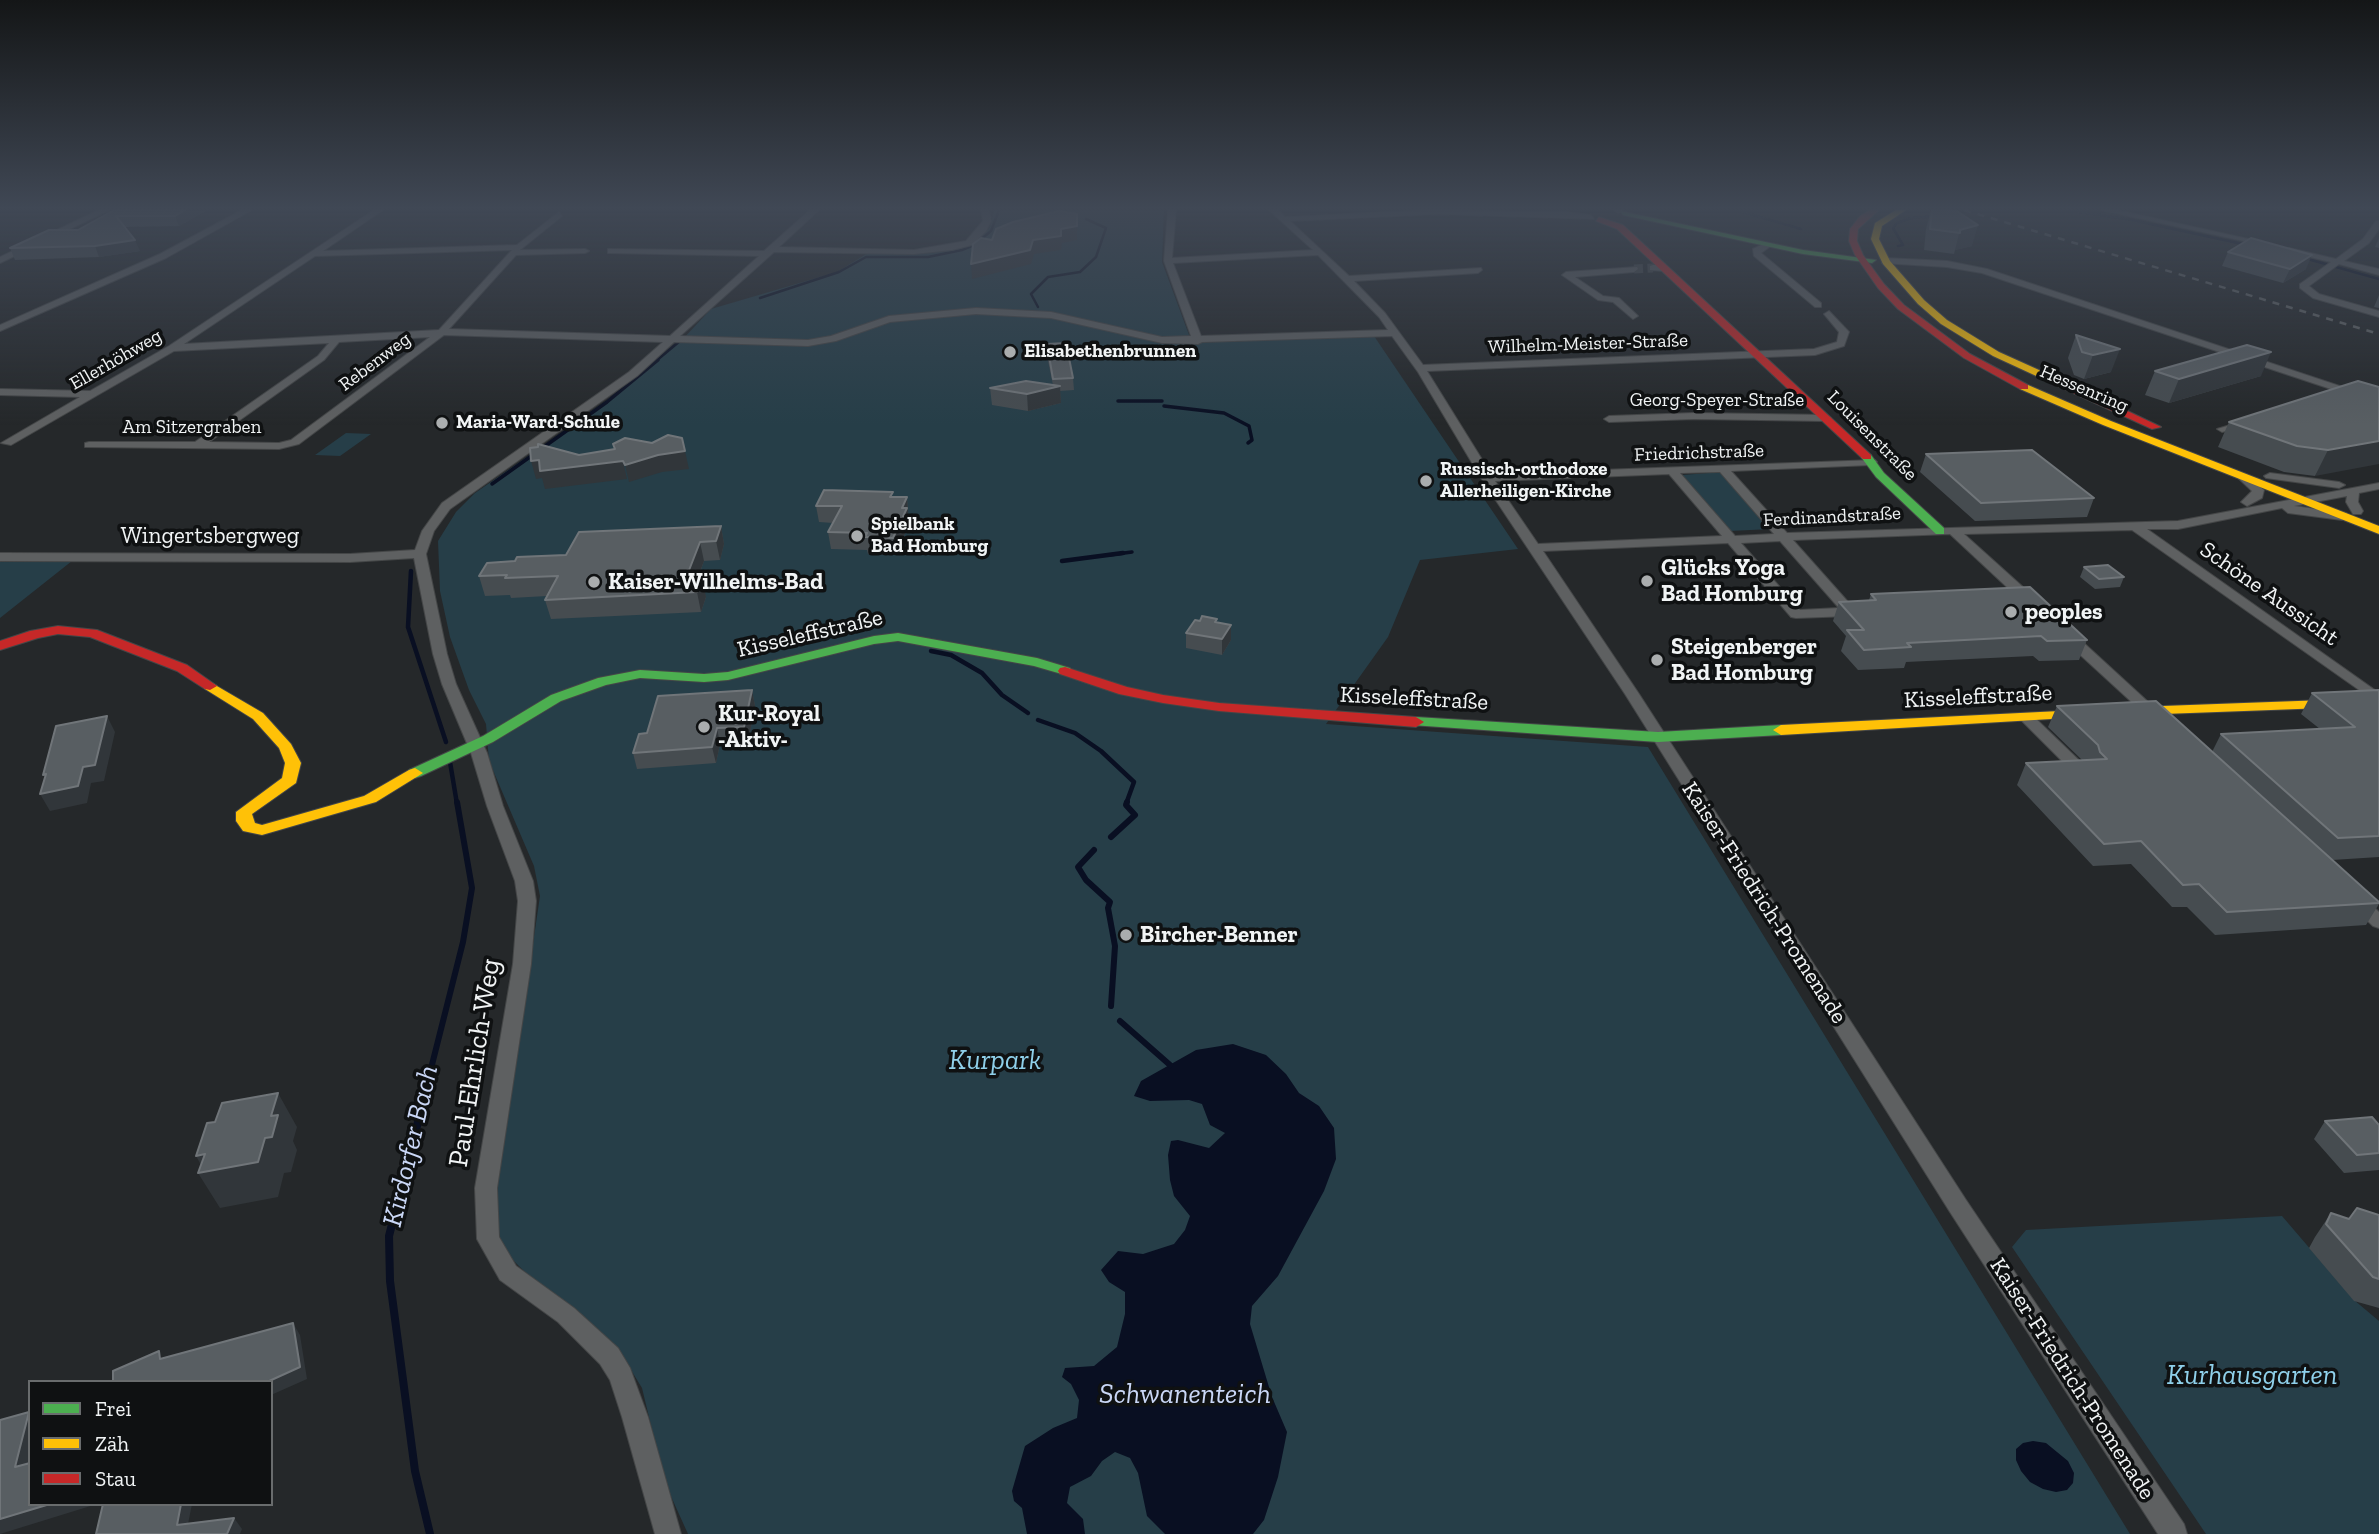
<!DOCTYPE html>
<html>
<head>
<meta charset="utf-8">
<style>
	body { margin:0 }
	#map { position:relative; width:2379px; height:1534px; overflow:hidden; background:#25282a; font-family:"Zilla Slab",serif }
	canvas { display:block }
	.legend { position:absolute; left:28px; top:1380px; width:245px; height:126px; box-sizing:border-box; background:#0f1112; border:2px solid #696c6d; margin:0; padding:9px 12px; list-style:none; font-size:21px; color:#f1f4f5 }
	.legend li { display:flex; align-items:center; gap:14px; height:35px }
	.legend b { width:35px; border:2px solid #696c6d }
</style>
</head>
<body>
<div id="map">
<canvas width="2379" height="1534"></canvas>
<ul class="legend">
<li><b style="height:9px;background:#4caf50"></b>Frei</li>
<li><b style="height:9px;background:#ffc107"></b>Zäh</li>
<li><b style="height:9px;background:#c62828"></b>Stau</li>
</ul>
</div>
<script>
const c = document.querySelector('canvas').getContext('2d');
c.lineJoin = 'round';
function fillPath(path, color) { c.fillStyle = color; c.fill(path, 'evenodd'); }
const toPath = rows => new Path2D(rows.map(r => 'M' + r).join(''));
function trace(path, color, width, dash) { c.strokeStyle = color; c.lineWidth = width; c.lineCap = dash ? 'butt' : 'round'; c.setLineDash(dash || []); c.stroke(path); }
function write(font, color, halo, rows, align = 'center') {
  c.font = font + ' "Zilla Slab",serif'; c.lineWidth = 7; c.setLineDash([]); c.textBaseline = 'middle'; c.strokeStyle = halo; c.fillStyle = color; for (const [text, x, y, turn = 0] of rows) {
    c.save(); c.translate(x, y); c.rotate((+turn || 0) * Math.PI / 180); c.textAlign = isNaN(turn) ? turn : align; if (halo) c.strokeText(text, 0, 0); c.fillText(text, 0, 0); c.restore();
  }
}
fillPath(toPath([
	[994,210,1164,210,1162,262,1192,343,1374,336,1518,549,1420,560,1388,637,1326,724,1648,747,2130,1534,688,1534,665,1483,642,1388,617,1347,573,1308,525,1272,510,1257,500,1238,494,1209,540,896,534,866,489,761,486,724,469,690,450,637,440,591,438,541,456,512,475,493,608,401,682,340,711,309,837,272,868,253,928,253,966,246,977,241,990,227],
	[346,433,371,434,340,456,315,455],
	[1722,472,1771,529,1730,531,1682,475],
	[0,557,77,557,0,618],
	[2282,1216,2354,1300,2379,1321,2379,1534,2206,1534,2012,1247,2026,1230]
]), '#263e48');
fillPath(toPath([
	[1233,1044,1266,1055,1286,1074,1299,1093,1319,1106,1334,1128,1336,1159,1324,1191,1278,1276,1252,1306,1250,1324,1272,1397,1287,1432,1278,1477,1264,1520,1253,1534,1165,1534,1147,1516,1138,1473,1130,1458,1115,1452,1102,1461,1091,1476,1070,1487,1067,1503,1083,1519,1085,1534,1027,1534,1022,1508,1014,1501,1012,1491,1025,1446,1053,1428,1077,1418,1079,1400,1071,1384,1062,1377,1065,1368,1094,1366,1117,1347,1125,1314,1125,1292,1109,1282,1101,1270,1118,1251,1143,1254,1174,1244,1185,1230,1190,1216,1174,1196,1170,1180,1168,1155,1171,1141,1178,1140,1209,1148,1225,1133,1210,1125,1202,1104,1189,1100,1150,1101,1134,1096,1141,1081,1196,1050],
	[2033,1441,2046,1443,2068,1461,2074,1473,2073,1483,2067,1490,2056,1492,2043,1489,2030,1482,2021,1471,2016,1460,2016,1449,2023,1443]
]), '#090f22');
trace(toPath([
	[1736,210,1801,229],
	[2067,210,2132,220,2247,245],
	[1898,246,1903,245,1893,228,1897,223,1911,218,1937,216],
	[2304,258,2379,279],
	[760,298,839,272,866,257,928,257,962,250,974,245,991,231,999,210],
	[1038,307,1031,294,1048,277,1080,272,1096,257,1106,228,1086,219],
	[656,361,680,341]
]), '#090f22', 2.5);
trace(toPath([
	[1118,401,1162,401],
	[1164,406,1224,413,1249,426,1252,440,1248,443],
	[492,484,607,402,658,360],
	[1109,555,1132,552]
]), '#090f22', 3.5);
trace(toPath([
	[1062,561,1123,553],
	[411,571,408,627,446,742],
	[931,651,951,655,982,673,1002,695,1028,713],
	[1038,720,1075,733,1101,751,1134,782,1126,804],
	[450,762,457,804]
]), '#090f22', 4.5);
trace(toPath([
	[1111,837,1135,815,1126,805,1127,802],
	[1094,850,1078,867,1086,880,1110,902,1108,908,1115,946,1111,1006],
	[1120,1021,1170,1065],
	[417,1124,463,942,472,888,457,802]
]), '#090f22', 6);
trace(toPath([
	[418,1122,389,1236,390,1281,415,1471,430,1534]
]), '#090f22', 8);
trace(toPath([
	[1634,269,1653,268]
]), '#444748', 9, [9, 4.5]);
const street = toPath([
	[99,210,109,210,0,263,0,257,99,210],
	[242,210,252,210,166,258,0,331,0,325,160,254,242,210],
	[374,210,383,210,323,251,517,245,559,212,562,216,520,250,585,249,589,251,585,253,516,255,449,329,670,336,759,256,611,253,608,253,608,249,764,251,810,210,819,210,779,247,914,250,966,241,983,221,981,210,989,210,991,221,986,231,972,245,952,250,914,254,774,252,680,336,808,340,831,336,889,316,976,308,1051,312,1162,337,1191,336,1164,261,1168,210,1176,210,1172,258,1313,250,1269,210,1278,210,1285,217,1428,210,1566,212,1591,215,1594,219,1438,214,1290,221,1349,276,1481,268,1482,270,1478,273,1354,281,1385,313,1423,365,1814,349,1837,342,1839,332,1824,314,1829,311,1849,332,1844,346,1815,355,1427,371,1491,474,1875,460,1877,462,1871,465,1731,471,1787,533,2178,521,2379,483,2379,489,2359,493,2358,502,2363,511,2361,514,2353,514,2346,502,2347,496,2294,506,2346,513,2348,516,2342,520,2288,513,2282,508,2178,529,2147,529,2379,693,2379,704,2132,530,1964,534,2034,597,2034,603,2029,604,2024,603,1950,534,1793,540,1857,612,1850,616,1796,618,1791,617,1728,543,1543,551,1639,694,1966,1200,2184,1524,2187,1534,2158,1534,1950,1212,1625,694,1481,478,1418,372,1392,336,1202,342,1198,344,1162,343,1051,318,976,314,890,322,836,341,808,346,674,342,637,376,450,509,434,531,426,554,447,654,456,684,487,753,503,806,533,881,536,901,531,964,497,1188,499,1237,516,1266,574,1308,618,1348,630,1368,648,1417,681,1534,655,1534,622,1417,610,1380,600,1364,558,1322,500,1280,477,1239,475,1188,513,964,518,901,515,881,487,806,471,753,442,684,433,654,414,558,350,562,0,561,0,553,350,554,415,550,422,531,442,503,629,372,663,342,444,335,299,444,279,449,85,447,85,443,89,442,195,442,318,356,329,343,174,351,11,445,1,443,80,397,0,395,0,389,90,391,169,346,374,210],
	[512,250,439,330,184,344,315,256,512,250],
	[1318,255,1379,317,1388,330,1201,336,1173,263,1318,255],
	[430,337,291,440,279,443,209,442,324,360,339,342,430,337],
	[1719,472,1720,472,1774,534,1735,536,1680,473,1719,472],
	[1669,474,1722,536,1538,544,1495,481,1669,474],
	[1780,541,1839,608,1800,610,1741,543,1780,541],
	[1614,210,1622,210,1622,211,1618,213,1614,210],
	[2101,210,2117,210,2271,244,2267,246,2101,210],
	[2376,221,2379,221,2379,229,2369,243,2344,261,2379,269,2379,275,2339,264,2309,286,2319,294,2379,311,2379,317,2313,298,2300,288,2300,284,2331,262,2289,252,2289,248,2336,259,2363,239,2376,221],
	[1765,243,1772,245,1761,253,1821,303,1821,307,1815,307,1754,256,1753,249,1765,243],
	[1885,258,1947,261,1987,269,2379,399,2379,405,1982,273,1947,267,1882,263,1882,259,1885,258],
	[1653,265,1665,265,1669,268,1665,271,1650,270,1650,266,1653,265],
	[1637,267,1638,269,1634,272,1575,277,1603,296,1619,298,1638,316,1633,319,1613,302,1598,300,1562,275,1566,272,1637,267],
	[1694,413,1826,415,1831,418,1826,421,1694,419,1609,422,1604,419,1609,416,1694,413],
	[2247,420,2252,423,2251,425,2222,432,2217,429,2247,420],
	[2242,473,2264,490,2262,498,2247,506,2241,502,2252,491,2236,476,2242,473],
	[2270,473,2339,482,2345,485,2339,488,2266,478,2264,476,2270,473],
	[2069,633,2074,634,2158,711,2160,714,2158,717,2148,717,2064,640,2062,637,2064,634,2069,633],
	[2027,713,2032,715,2087,768,2089,771,2087,774,2069,774,2067,771,2069,768,2019,718,2027,713],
	[2358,896,2364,898,2379,912,2379,928,2373,926,2352,906,2349,902,2352,898,2358,896]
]);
const fast = toPath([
	[1620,211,1803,250,1876,260,1872,263,1803,254,1623,215,1620,211],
	[1867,454,1871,455,1884,473,1944,528,1944,534,1936,534,1876,477,1861,457,1867,454],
	[898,633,1037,658,1070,668,1072,671,1065,675,1034,666,898,641,874,644,728,680,704,682,640,678,606,685,561,701,493,742,421,776,415,778,407,773,409,770,483,736,551,695,598,678,640,670,704,674,728,672,874,636,898,633],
	[1416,717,1658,732,1781,725,1789,730,1781,735,1658,742,1411,725,1408,722,1416,717]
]);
const slow = toPath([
	[1896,210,1906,210,1882,226,1879,239,1890,261,1924,300,1947,320,1999,352,2079,388,2079,392,2071,392,1993,356,1941,324,1918,304,1883,264,1871,239,1875,223,1896,210],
	[2020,385,2028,385,2111,421,2379,526,2379,534,2103,425,2020,389,2020,385],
	[210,682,263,713,291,744,301,763,296,783,252,814,255,823,262,825,364,796,409,770,415,768,423,773,376,802,262,835,243,831,236,821,236,812,282,778,285,763,279,748,253,719,205,689,203,686,210,682],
	[2379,698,2379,706,2136,715,2129,711,2136,707,2379,698],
	[2080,710,2085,711,2087,714,2085,717,1781,735,1773,730,1781,725,2080,710]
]);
const jam = toPath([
	[1870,210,1879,210,1858,229,1857,241,1863,255,1884,284,1904,305,1970,354,2028,385,2028,389,2020,389,1964,358,1898,309,1878,288,1855,255,1849,241,1850,229,1860,216,1870,210],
	[1599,217,1623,225,1871,455,1871,459,1863,459,1617,229,1596,221,1599,217],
	[2071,388,2079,388,2161,427,2152,429,2071,392,2071,388],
	[58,626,97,630,187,665,217,686,210,690,205,689,177,671,90,637,58,634,38,638,0,650,0,641,30,631,58,626],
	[1065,667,1127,687,1163,695,1219,703,1416,717,1424,722,1416,727,1219,711,1163,703,1119,694,1060,674,1058,671,1060,668,1065,667]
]);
trace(street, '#444647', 2);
trace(fast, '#444647', 2);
trace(slow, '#444647', 2);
trace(jam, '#444647', 2);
fillPath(street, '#5e6061');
fillPath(fast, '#4caf50');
fillPath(slow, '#ffc107');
fillPath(jam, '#c62828');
trace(toPath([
	[1964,210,2379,334]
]), '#606364', 2.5, [7, 7]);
fillPath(toPath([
	[114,210,208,210,179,226,125,227,140,251,99,257,15,260,10,248,78,230],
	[1931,210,1945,210,1972,246,1955,250,1954,254,1924,250,1926,229],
	[2379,238,2379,248,2375,247],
	[2228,252,2306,269,2283,283,2222,266],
	[2379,295,2379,308,2374,307],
	[2076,335,2111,372,2084,379,2074,375,2068,358],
	[1047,344,1073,378,1074,390,1060,391,1061,403,1028,411,992,405,990,388,1053,385,1047,356],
	[2155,371,2261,376,2169,403,2145,395],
	[2379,387,2315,476,2284,472,2218,447,2229,422],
	[1926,454,2094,498,2087,517,1975,521,1920,472],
	[894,497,907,497,909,525,895,555,868,554,867,550,831,549,828,532,833,523,819,522,816,506],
	[721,526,724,544,720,560,704,561,698,578,706,597,701,612,551,619,545,600,547,596,511,598,510,595,485,596,479,576,515,561,566,555],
	[2084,567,2124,577,2120,587,2095,589,2080,577],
	[1871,594,2087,640,2079,660,2039,661,2033,656,1906,662,1904,668,1858,670,1841,651,1846,636,1833,621,1839,602,1869,600],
	[1217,623,1231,625,1231,640,1222,655,1186,648,1186,633],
	[752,690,755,706,748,743,720,744,716,763,637,769,633,753,647,733],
	[2379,690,2379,857,2332,860,2379,902,2379,904,2366,925,2215,935,2187,907,2172,907,2131,864,2093,866,2017,785,2026,763,2082,760,2048,727,2057,706,2212,752,2221,734,2320,729,2301,714,2312,693],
	[2325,1121,2379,1125,2379,1170,2344,1173,2314,1139],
	[2331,1213,2349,1219,2379,1215,2379,1308,2354,1301,2309,1248,2315,1237]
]), '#464c50');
fillPath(toPath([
	[185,210,208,210,179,226,175,216],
	[1077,214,1077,240,1062,243,1061,250,1034,254,1031,264,972,279,971,264,1061,229],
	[1978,225,1972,246,1955,250,1960,230],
	[135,240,140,251,99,257,95,246],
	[2312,255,2306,269,2283,283,2290,269],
	[2120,349,2111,372,2084,379,2093,355],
	[2271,352,2261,376,2169,403,2179,379],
	[1060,386,1061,403,1028,411,1027,394],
	[2379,441,2379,464,2315,476,2328,450],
	[685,451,689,469,662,472,629,482,625,465,658,455],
	[539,460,623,461,627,479,545,489,542,478,536,479,531,461],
	[907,497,909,525,895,555,893,538,902,508],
	[721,526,724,544,720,560,716,541],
	[700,542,704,561,692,593,686,578],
	[702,577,706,597,701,612,697,592],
	[1231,625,1231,640,1222,655,1222,639],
	[752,690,755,706,748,743,744,727],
	[107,716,115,732,104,781,91,783,87,803,50,811,40,794,83,767],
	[717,728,720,744,716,763,712,747],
	[278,1093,297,1127,293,1141,297,1150,291,1172,284,1173,278,1197,220,1208,198,1173,205,1172,196,1156,271,1116],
	[293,1323,300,1335,307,1379,271,1395,271,1382,267,1382],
	[29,1412,30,1460,25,1479,15,1467],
	[50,1504,97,1504,0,1534,0,1519],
	[181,1504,192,1504,186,1534,177,1525],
	[234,1518,242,1529,240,1534,227,1534]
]), '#31363a');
const building = toPath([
	[114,210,185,210,175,216,116,216,135,240,95,246,10,248,49,230,78,230,114,210],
	[1932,210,1957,211,1978,225,1960,230,1960,233,1930,229,1932,210],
	[1059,211,1077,214,1077,226,1061,229,1061,236,1033,240,1030,250,971,264,973,244,981,238,992,240,996,229,1013,222,1059,211],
	[2251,238,2312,255,2290,269,2228,252,2251,238],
	[2076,335,2120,349,2093,355,2082,352,2076,335],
	[1066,343,1073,378,1053,379,1047,344,1066,343],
	[2247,345,2271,352,2179,379,2155,371,2247,345],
	[1026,381,1060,386,1027,394,990,388,1026,381],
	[2358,381,2379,387,2379,441,2328,450,2297,446,2229,422,2358,381],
	[668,435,682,438,685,451,658,455,625,465,623,461,540,471,539,460,531,461,530,448,538,447,538,444,579,455,615,449,613,444,625,438,652,443,668,435],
	[2032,450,2094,498,1981,503,1926,454,2032,450],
	[824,490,893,492,890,497,907,497,902,508,907,508,893,538,865,537,867,533,828,532,842,506,816,506,824,490],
	[721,526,716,541,700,542,686,578,702,577,697,592,545,600,558,576,505,578,507,575,479,576,487,563,515,561,517,557,566,555,579,532,721,526],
	[2108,565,2124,577,2099,579,2084,567,2108,565],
	[2030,587,2087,640,2047,641,2041,636,1907,643,1911,647,1864,650,1847,630,1864,630,1839,602,1876,600,1871,594,2030,587],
	[1202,616,1217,619,1215,622,1231,625,1222,639,1186,633,1195,620,1200,621,1202,616],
	[752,690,744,727,717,728,712,747,633,753,639,734,647,733,658,696,752,690],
	[2379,690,2379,836,2338,838,2221,734,2355,727,2312,693,2379,690],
	[2156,701,2379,902,2379,903,2227,912,2199,884,2183,885,2141,841,2104,844,2026,763,2107,759,2100,752,2098,745,2057,706,2156,701],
	[107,716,95,765,83,767,78,786,40,794,46,774,43,775,56,726,107,716],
	[278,1093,271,1116,278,1115,272,1137,265,1138,258,1162,198,1173,205,1154,196,1156,207,1123,215,1122,222,1103,278,1093],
	[2372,1117,2379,1125,2379,1153,2357,1155,2325,1121,2372,1117],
	[2357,1208,2379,1215,2379,1279,2373,1277,2326,1224,2331,1213,2349,1219,2357,1208],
	[293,1323,300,1367,267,1382,113,1382,113,1371,159,1351,160,1359,293,1323],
	[29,1412,15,1467,30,1463,30,1504,50,1504,0,1519,0,1420,29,1412],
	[103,1504,181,1504,177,1525,234,1518,227,1534,96,1534,103,1504]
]);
fillPath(building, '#585e62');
trace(building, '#707579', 2);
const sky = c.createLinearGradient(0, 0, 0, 425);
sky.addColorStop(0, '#141617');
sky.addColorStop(0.49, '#404855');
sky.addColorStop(1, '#40485500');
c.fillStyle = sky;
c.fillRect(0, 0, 2379, 425);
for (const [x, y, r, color] of [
	[1010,352,7,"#aaadae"],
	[442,423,7,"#aaadae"],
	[1426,481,7,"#aaadae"],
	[857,536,7,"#aaadae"],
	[1647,581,7,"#aaadae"],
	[594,582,7,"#aaadae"],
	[2011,612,7,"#aaadae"],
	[1657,660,7,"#aaadae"],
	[704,727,7,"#aaadae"],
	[1126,935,7,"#aaadae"]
]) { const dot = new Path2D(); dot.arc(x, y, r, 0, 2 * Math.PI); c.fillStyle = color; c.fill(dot); trace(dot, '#0f1112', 2.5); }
write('19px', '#f1f4f5', '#0f1112', [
	["Wilhelm-Meister-Straße",1588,344,-2],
	["Ellerhöhweg",116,360,-30],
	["Rebenweg",375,362,-37],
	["Hessenring",2084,389,23],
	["Georg-Speyer-Straße",1717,401],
	["Am Sitzergraben",192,428],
	["Louisenstraße",1872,436,45],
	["Friedrichstraße",1699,453,-2],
	["Ferdinandstraße",1832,517,-3]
]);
write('bold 19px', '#f1f4f5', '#0f1112', [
	["Elisabethenbrunnen",1024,352],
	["Maria-Ward-Schule",456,423],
	["Russisch-orthodoxe",1440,470],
	["Allerheiligen-Kirche",1440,492],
	["Spielbank",871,525],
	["Bad Homburg",871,547]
], 'left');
write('23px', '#f1f4f5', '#0f1112', [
	["Wingertsbergweg",210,536],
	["Schöne Aussicht",2269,594,35],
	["Kisseleffstraße",810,634,-13],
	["Kisseleffstraße",1978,697,-3],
	["Kisseleffstraße",1414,699,3],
	["Kaiser-Friedrich-Promenade",1764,903,57],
	["Kaiser-Friedrich-Promenade",2072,1379,57]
]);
write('bold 23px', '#f1f4f5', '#0f1112', [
	["Glücks Yoga",1661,568],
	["Bad Homburg",1661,594],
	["Kaiser-Wilhelms-Bad",608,582],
	["peoples",2025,612],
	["Steigenberger",1671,647],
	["Bad Homburg",1671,673],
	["Kur-Royal",718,714],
	["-Aktiv-",718,740],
	["Bircher-Benner",1140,935]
], 'left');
write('italic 28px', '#8fd0ea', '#0f1112', [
	["Kurpark",995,1061],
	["Kurhausgarten",2252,1376]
]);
write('28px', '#f1f4f5', '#0f1112', [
	["Paul-Ehrlich-Weg",475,1063,-81]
]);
write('italic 28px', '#cad7f6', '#0f1112', [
	["Kirdorfer Bach",411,1146,-77],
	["Schwanenteich",1185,1395]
]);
</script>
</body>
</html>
